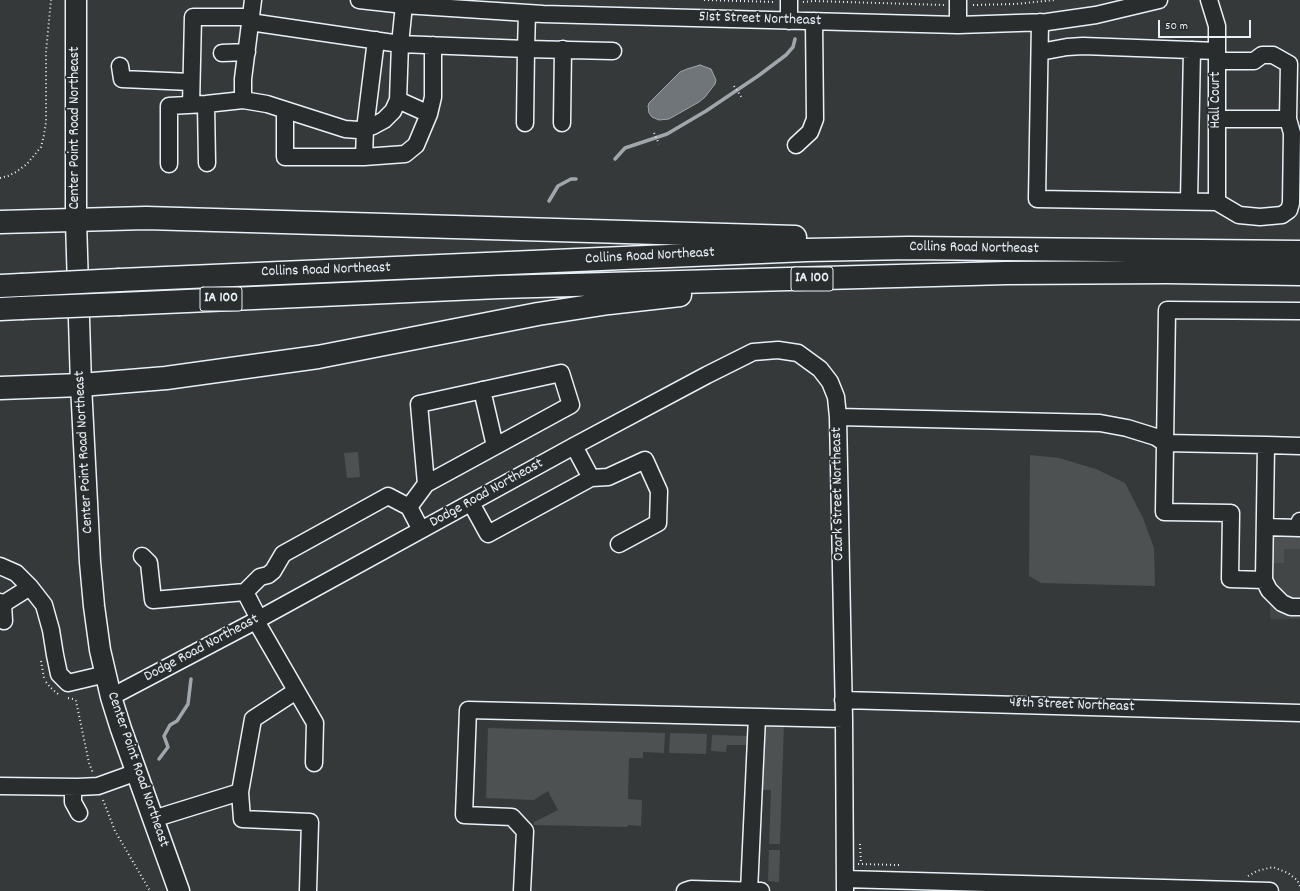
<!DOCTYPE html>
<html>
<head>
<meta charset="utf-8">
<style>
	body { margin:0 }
	#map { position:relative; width:1300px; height:891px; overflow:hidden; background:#35393a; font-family:Dekko,sans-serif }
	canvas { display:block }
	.scale { position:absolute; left:1158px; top:20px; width:93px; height:18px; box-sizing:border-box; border:2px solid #e8f1f8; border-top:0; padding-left:5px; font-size:12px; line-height:14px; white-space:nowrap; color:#e8f1f8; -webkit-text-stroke:3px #2a2d2e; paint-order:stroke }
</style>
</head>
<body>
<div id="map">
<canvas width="1300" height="891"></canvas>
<div class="scale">50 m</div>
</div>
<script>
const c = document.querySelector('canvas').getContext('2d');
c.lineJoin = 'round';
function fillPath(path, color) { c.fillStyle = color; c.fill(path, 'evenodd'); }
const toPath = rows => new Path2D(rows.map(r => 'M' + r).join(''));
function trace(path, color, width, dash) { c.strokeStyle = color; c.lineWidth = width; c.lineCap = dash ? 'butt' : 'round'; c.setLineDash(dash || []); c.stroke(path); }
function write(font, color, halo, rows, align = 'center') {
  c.font = font + ' Dekko,sans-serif'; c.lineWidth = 4; c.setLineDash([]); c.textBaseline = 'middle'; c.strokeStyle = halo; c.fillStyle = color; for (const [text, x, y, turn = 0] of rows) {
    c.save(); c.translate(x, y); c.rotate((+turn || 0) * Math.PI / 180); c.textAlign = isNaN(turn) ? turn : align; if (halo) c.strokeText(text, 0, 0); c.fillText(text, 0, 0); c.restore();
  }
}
fillPath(toPath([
	[1271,534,1300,534,1300,619,1270,619]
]), '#424647');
fillPath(toPath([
	[358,452,360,477,347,478,344,453],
	[1030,455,1059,458,1096,469,1125,483,1143,518,1154,548,1155,586,1041,583,1029,576],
	[1271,534,1300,534,1300,549,1284,549,1284,563,1271,563],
	[784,723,780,844,769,844,771,790,759,790,763,728,769,724],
	[488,728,665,733,664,753,643,752,643,758,629,758,628,799,642,800,641,826,628,825,627,827,534,825,534,822,558,810,548,791,534,800,486,798],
	[670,733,707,734,706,754,669,753],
	[712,735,749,736,749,745,727,745,726,752,711,751],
	[769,850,780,850,779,882,768,881]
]), '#4d5152');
const water = toPath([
	[700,65,711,69,716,80,715,84,705,97,699,102,669,119,659,120,652,117,649,113,648,106,649,103,680,72,687,69,700,65]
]);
fillPath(water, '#707579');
trace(water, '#a0a7ac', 1);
trace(toPath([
	[615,159,625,148,667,134,706,111,758,76,786,55,793,47,795,39],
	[549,201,558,186,571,179,576,179],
	[159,759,168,747,164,736,170,725,177,721,188,704,191,679]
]), '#a0a7ac', 3.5);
const minor = toPath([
	[359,0,404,5,543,14,958,25,1047,22,1096,15,1159,0],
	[1209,0,1217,26,1217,202],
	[789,21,789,0],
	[250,22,400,44,526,49,527,13],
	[1040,22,1037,199,1217,202,1239,215,1260,217,1282,215,1289,210,1291,203,1292,133,1288,119],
	[958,25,958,0],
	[1040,52,1067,47,1083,46,1217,51],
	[222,53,247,52],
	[120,66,122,79,191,82],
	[243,100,243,79,253,0],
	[398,100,429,114],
	[206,104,207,163],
	[191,105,193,17,251,17],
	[285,110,285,157,364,157,405,154,416,145,429,114,433,97,433,45],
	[1217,119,1288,119,1289,64,1273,55,1262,55,1254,61,1217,61],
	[525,123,526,49,613,51],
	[562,123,563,49],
	[796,145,810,132,815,119,814,21],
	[364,157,365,129,376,40],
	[169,164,169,106,206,104,243,100,267,104,345,129,358,130,373,126,384,120,393,111,398,100,400,44,404,5],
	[1189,201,1192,50],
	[482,390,495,446],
	[1300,446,1266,445,1264,580,1269,590,1282,603,1291,607,1300,607],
	[591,478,608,477,645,460,659,491,658,523,619,544],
	[471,503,488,534,512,521,591,478,574,446],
	[409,507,426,484,419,404,561,373,571,405,426,484],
	[1265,527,1300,528,1300,521],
	[142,556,149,563,153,600,245,592],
	[0,566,16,573,30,587,44,605,51,630,55,655,59,674,68,683,106,674],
	[1264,580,1230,579,1231,513,1164,512,1167,310,1300,311],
	[0,602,3,604,30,587],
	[3,604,4,621],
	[259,619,245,592,260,577,268,575,273,571,283,554,388,496,409,507,421,530],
	[256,621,315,723,314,763],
	[111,697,259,619,574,446,707,375,753,352,778,350,798,353,820,369,830,382,836,397,838,417],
	[843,700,1300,713],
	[0,786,78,787,98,786,137,772],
	[73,787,73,802,79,813],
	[240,792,242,819,310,822,308,891],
	[153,819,240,792,253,719,296,691],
	[845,879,1270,891],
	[522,891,525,831,512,817,464,815,468,710,844,719],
	[685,891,691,889,761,891],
	[749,891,757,717],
	[845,891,844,719,838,417,1100,423,1127,428,1156,437,1165,443,1266,445]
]);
const major = toPath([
	[76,0,76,221,81,385,90,562,94,606,100,650,111,697,121,729,179,891]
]);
const highway = toPath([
	[0,222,146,218,795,237],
	[120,280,806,250,909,248,1300,252],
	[0,286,21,285],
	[120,304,499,287,1006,273,1167,272,1300,274],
	[0,309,21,308],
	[0,388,81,385,166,378,318,357,538,314,609,303,680,295]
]);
trace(minor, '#e8f1f8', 19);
trace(major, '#e8f1f8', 23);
trace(highway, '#e8f1f8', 25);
trace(toPath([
	[704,0,776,2],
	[803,2,814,1,944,5],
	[973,5,1015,4,1055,0],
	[734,86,742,98],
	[654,133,659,144],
	[0,178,8,176,16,172,27,164,41,147,44,135,46,122,46,52,51,0],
	[41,661,44,678],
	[46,682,51,688,58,694],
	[68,698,73,699,76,701,89,763,93,773],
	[103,800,115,831,150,891],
	[860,844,861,864],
	[858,864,899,865],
	[1248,876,1257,871,1273,867,1288,873,1297,880,1300,886]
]), '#e8f1f8', 2, [1, 3]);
trace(minor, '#2a2d2e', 16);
trace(major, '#2a2d2e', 20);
trace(highway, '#2a2d2e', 22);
const highwayBridge = toPath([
	[21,285,120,280],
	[21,308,120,304]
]);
trace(highwayBridge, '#e8f1f8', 25, []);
trace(highwayBridge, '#2a2d2e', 22);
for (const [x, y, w] of [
	[812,279,42],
	[221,299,42]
]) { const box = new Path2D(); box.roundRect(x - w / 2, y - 12, w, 24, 3); c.fillStyle = '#2a2d2e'; c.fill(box); trace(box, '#e8f1f8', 1); }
write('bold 14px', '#e8f1f8', null, [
	["IA 100",812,279],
	["IA 100",221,299]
]);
write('15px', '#e8f1f8', '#2a2d2e', [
	["51st Street Northeast",760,20,2],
	["Hall Court",1217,100,-90],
	["Center Point Road Northeast",76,128,-90],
	["Collins Road Northeast",974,249,1],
	["Collins Road Northeast",650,257,-3],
	["Collins Road Northeast",326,271,-2],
	["Center Point Road Northeast",85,452,-93],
	["Dodge Road Northeast",487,494,-29],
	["Ozark Street Northeast",839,494,-91],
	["Dodge Road Northeast",202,649,-28],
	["48th Street Northeast",1072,706,2],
	["Center Point Road Northeast",137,770,71]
]);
</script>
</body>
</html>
